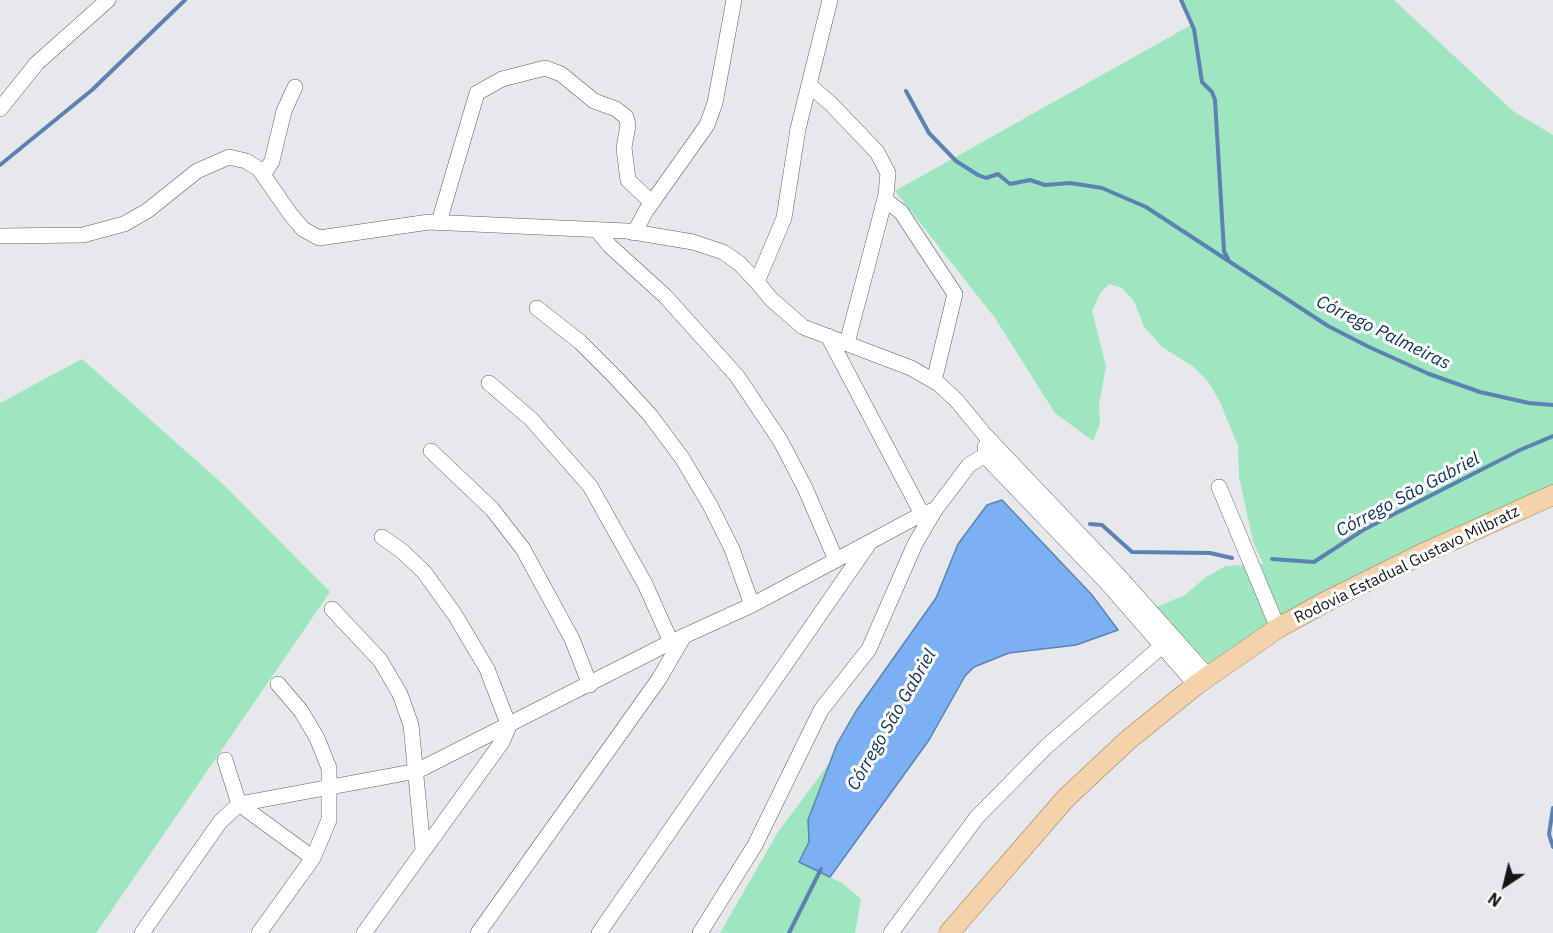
<!DOCTYPE html>
<html>
<head>
<meta charset="utf-8">
<style>
	body { margin:0 }
	#map { position:relative; width:1553px; height:933px; overflow:hidden; background:#e6e8ec; font-family:"IBM Plex Sans",sans-serif }
	canvas { display:block }
	.north { position:absolute; left:1475px; top:855px; width:60px; height:60px; -webkit-text-stroke:4px #fff; paint-order:stroke; rotate:215deg; font-size:16px; font-weight:700; line-height:24px; text-align:center; color:#161618 }
	.north::after { content:''; display:block; margin:auto; width:21px; height:27px; background:#161618; clip-path:polygon(50% 0,100% 100%,50% 72%,0 100%) }
</style>
</head>
<body>
<div id="map">
<canvas width="1553" height="933"></canvas>
<div class="north">N</div>
</div>
<script>
const c = document.querySelector('canvas').getContext('2d');
c.lineJoin = 'round';
function fillPath(path, color) { c.fillStyle = color; c.fill(path, 'evenodd'); }
const toPath = rows => new Path2D(rows.map(r => 'M' + r).join(''));
function trace(path, color, width, dash) { c.strokeStyle = color; c.lineWidth = width; c.lineCap = dash ? 'butt' : 'round'; c.setLineDash(dash || []); c.stroke(path); }
function write(font, color, halo, rows, align = 'center') {
  c.font = font + ' "IBM Plex Sans",sans-serif'; c.lineWidth = 6; c.setLineDash([]); c.textBaseline = 'middle'; c.strokeStyle = halo; c.fillStyle = color; for (const [text, x, y, turn = 0] of rows) {
    c.save(); c.translate(x, y); c.rotate((+turn || 0) * Math.PI / 180); c.textAlign = isNaN(turn) ? turn : align; if (halo) c.strokeText(text, 0, 0); c.fillText(text, 0, 0); c.restore();
  }
}
fillPath(toPath([
	[1183,0,1394,0,1513,111,1553,135,1553,486,1209,664,1156,607,1185,595,1206,577,1226,566,1263,564,1253,541,1239,477,1238,446,1220,402,1209,383,1194,367,1162,347,1144,327,1134,301,1122,288,1109,284,1101,292,1092,311,1106,366,1099,405,1100,424,1093,441,1055,413,995,318,895,191,1191,25],
	[82,359,226,487,330,592,96,933,0,933,0,403],
	[831,761,808,820,809,842,799,862,842,883,861,899,855,933,720,933,778,832]
]), '#9ee6bf');
const water = toPath([
	[1002,500,1092,595,1118,630,1076,645,1009,653,974,667,965,676,929,740,830,877,799,862,809,842,808,820,837,744,856,711,936,598,958,544,987,505,1002,500]
]);
fillPath(water, '#7bb0f2');
trace(water, '#5d82b1', 1.5);
trace(toPath([
	[1181,0,1194,29,1202,82,1212,92,1215,100,1224,251,1228,259],
	[906,91,929,133,956,161,978,175,986,178,998,174,1010,184,1030,180,1045,185,1070,183,1102,188,1146,207,1328,326,1369,347,1429,374,1480,392,1529,403,1553,405],
	[0,165,92,90,185,0],
	[1090,524,1102,525,1132,552,1210,553,1232,558],
	[1272,559,1314,562,1363,530,1520,450,1553,436],
	[1553,808,1549,834,1553,847],
	[789,933,821,869]
]), '#5d82b1', 4);
const minor = toPath([
	[809,85,831,104,877,152,888,173,886,195,847,343],
	[0,109,37,63,108,0],
	[264,174,272,161,284,111,295,87],
	[885,200,901,212,955,294,934,381],
	[439,222,477,93,502,79,545,68,561,74,594,101,616,109,626,117,628,125,624,148,628,180,652,203],
	[597,230,610,246,665,296,737,376,780,440,805,488,836,560],
	[634,233,646,211,707,125,715,103,734,0],
	[0,236,83,235,124,224,147,211,197,171,229,157,246,161,259,169,291,215,303,229,319,238,429,222,627,231,693,242,723,252,739,263,757,282,784,218,798,129,830,0],
	[757,282,771,299,803,327,911,368,939,384,957,401,985,435,1119,576,1209,677],
	[537,308,580,342,616,378,650,415,682,458,710,505,732,549,752,605],
	[828,336,922,514],
	[489,383,531,419,590,486,645,584,671,642],
	[985,447,986,457,1107,583,1196,685],
	[431,451,492,509,523,549,572,639,590,685],
	[1219,487,1278,628],
	[332,609,380,660,400,694,411,725,423,849],
	[225,760,239,804,313,858],
	[142,933,220,822,239,804,417,771,671,642,752,605,922,514,935,510],
	[259,933,313,858,329,820,329,768,317,738,301,711,278,684],
	[364,933,502,742,509,726,487,669,455,615,424,572,402,551,382,537],
	[478,933,659,679,684,636],
	[599,933,868,545],
	[700,933,755,845,821,710,869,649,915,544,935,510,969,465,997,448],
	[891,933,977,817,1047,746,1163,645]
]);
const major = toPath([
	[949,933,1066,798,1128,740,1196,685,1278,628,1325,602,1426,552,1553,495]
]);
trace(minor, '#5d5e62', 16);
trace(major, '#a17d54', 21);
trace(minor, '#fff', 15);
trace(major, '#f4d3ac', 20);
write('16px', '#161618', '#fff', [
	["Rodovia Estadual Gustavo Milbratz",1407,565,-26]
]);
write('italic 18px', '#0c315a', '#fff', [
	["Córrego Palmeiras",1383,333,26],
	["Córrego São Gabriel",1408,495,-28],
	["Córrego São Gabriel",892,720,-60]
]);
</script>
</body>
</html>
